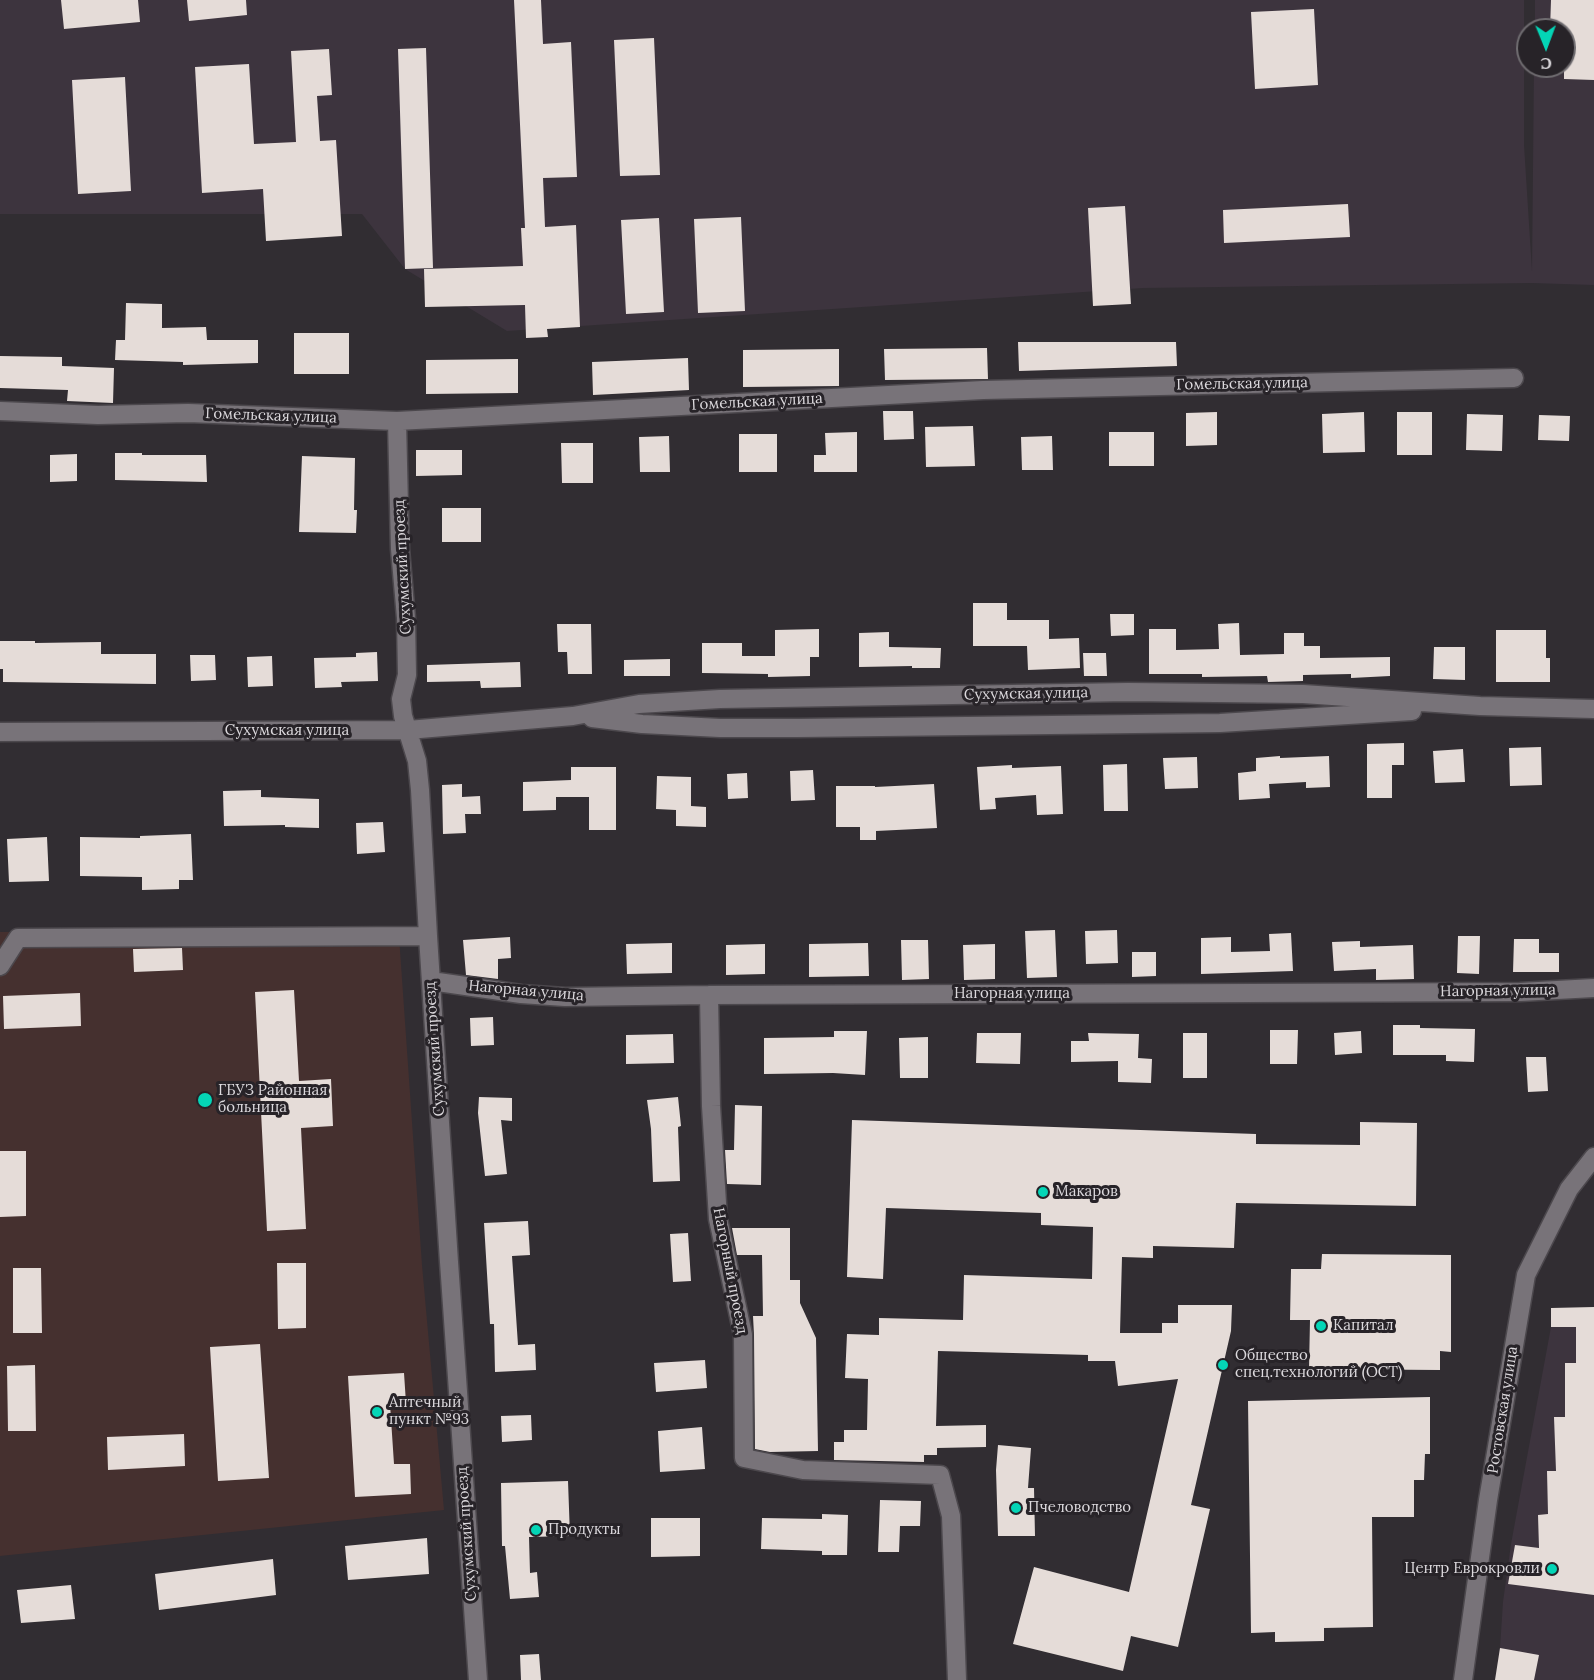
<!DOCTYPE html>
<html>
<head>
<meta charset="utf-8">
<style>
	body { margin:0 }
	#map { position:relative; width:1594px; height:1680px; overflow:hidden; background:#312d32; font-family:Lora,serif }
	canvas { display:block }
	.north { position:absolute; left:1516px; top:18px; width:60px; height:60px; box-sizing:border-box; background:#272328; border:2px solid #6f6c70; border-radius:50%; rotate:179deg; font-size:16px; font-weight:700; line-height:24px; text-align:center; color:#dcd9dd }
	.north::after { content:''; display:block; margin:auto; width:21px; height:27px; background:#04d5b6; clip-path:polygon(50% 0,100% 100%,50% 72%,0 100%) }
</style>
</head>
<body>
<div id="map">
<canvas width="1594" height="1680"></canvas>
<div class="north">С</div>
</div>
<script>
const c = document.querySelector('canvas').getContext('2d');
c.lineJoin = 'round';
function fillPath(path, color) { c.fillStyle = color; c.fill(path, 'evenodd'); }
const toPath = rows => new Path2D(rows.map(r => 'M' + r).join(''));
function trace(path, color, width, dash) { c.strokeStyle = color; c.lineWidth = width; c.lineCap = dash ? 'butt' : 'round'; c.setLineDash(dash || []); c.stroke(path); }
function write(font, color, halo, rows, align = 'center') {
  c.font = font + ' Lora,serif'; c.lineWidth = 6; c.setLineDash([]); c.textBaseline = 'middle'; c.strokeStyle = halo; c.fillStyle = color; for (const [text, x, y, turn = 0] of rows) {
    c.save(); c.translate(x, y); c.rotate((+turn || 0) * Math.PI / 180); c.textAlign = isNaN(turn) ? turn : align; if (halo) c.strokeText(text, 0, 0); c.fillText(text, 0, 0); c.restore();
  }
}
fillPath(toPath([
	[0,0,1524,0,1524,145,1532,271,1534,66,1564,66,1564,30,1535,30,1535,0,1594,0,1594,285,1532,283,1143,288,507,331,405,269,362,214,0,214],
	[1594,1307,1594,1680,1495,1680,1500,1648,1503,1602,1511,1544,1551,1327,1591,1327]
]), '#3d343e');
fillPath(toPath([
	[353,930,399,936,422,1265,444,1510,0,1556,0,932]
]), '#45302f');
fillPath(toPath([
	[61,0,138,0,140,22,64,29],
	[187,0,246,0,247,15,189,21],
	[514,0,541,0,543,44,571,42,577,177,543,178,545,227,576,225,580,327,547,329,548,337,526,338,525,305,425,307,424,269,523,266,521,228,525,228],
	[1551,0,1594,0,1594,80,1564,79,1564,30,1550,30],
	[1314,9,1318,85,1255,89,1251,12],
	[654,38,660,175,620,176,614,40],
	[426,48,433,268,405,269,398,49],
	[329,49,332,95,317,96,320,141,336,140,342,236,266,241,263,189,202,193,195,67,249,64,254,144,296,142,291,51],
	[125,77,131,191,78,194,72,80],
	[1348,204,1350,237,1224,243,1223,210],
	[1125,206,1131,304,1093,306,1088,208],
	[741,217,745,311,698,313,694,219],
	[659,218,664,312,626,314,621,220],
	[126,303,162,304,162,328,206,327,207,340,258,340,258,363,183,365,183,362,115,360,116,340,125,340],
	[294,333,349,333,349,374,294,374],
	[1018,342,1176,342,1177,366,1019,371],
	[987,348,988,379,885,380,884,349],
	[839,349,839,386,743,387,743,350],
	[0,356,62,357,62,366,114,368,113,403,67,401,68,390,0,388],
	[688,358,689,390,593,395,592,362],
	[518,359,518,393,426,394,426,360],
	[883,411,913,411,914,439,884,440],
	[1217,412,1217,445,1186,446,1186,413],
	[1364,412,1365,452,1323,453,1322,414],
	[1397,412,1432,412,1432,455,1397,455],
	[1467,414,1503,415,1502,451,1466,450],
	[1539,415,1570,416,1569,441,1538,440],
	[973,426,975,466,926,467,925,427],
	[857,432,857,472,814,472,814,455,826,455,825,433],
	[1109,432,1154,432,1154,466,1109,466],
	[739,434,777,434,777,472,739,472],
	[669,436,670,472,640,472,639,437],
	[1052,436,1053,470,1022,470,1021,437],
	[561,443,593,443,593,483,562,483],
	[416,450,462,450,462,475,416,476],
	[115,453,142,453,142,455,206,455,207,482,115,480],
	[77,454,77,481,50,482,50,455],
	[302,456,355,458,354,510,357,510,356,533,299,532],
	[442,508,481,508,481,542,442,542],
	[973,603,1007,603,1007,620,1049,620,1049,639,1079,638,1080,668,1028,670,1027,646,973,646],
	[1110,614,1134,614,1134,635,1111,636],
	[1239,623,1240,655,1284,654,1284,633,1304,633,1304,646,1320,646,1320,658,1390,657,1390,676,1351,678,1351,674,1303,675,1303,681,1268,682,1267,676,1202,677,1202,674,1149,674,1149,629,1176,629,1176,650,1219,649,1218,624],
	[557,624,591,624,592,674,568,674,567,652,558,652],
	[819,629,819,657,810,657,810,676,768,677,768,674,702,673,702,643,742,643,742,656,775,656,775,630],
	[1496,630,1546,630,1546,658,1550,658,1550,682,1496,682],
	[889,632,889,647,941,648,940,668,912,668,912,666,859,667,859,633],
	[0,641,35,641,35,643,101,642,101,654,156,654,156,684,3,682,3,669,0,669],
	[1434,647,1465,647,1465,680,1433,679],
	[377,652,378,681,341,682,342,687,315,688,314,658,356,657,356,653],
	[1083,653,1106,653,1107,676,1084,676],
	[190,655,215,655,216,680,191,681],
	[272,656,273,686,248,687,247,657],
	[670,659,670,676,624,676,624,660],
	[520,662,521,687,481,688,480,681,427,682,427,665],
	[1404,743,1404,765,1392,765,1392,798,1367,798,1367,744],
	[1541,747,1542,785,1510,786,1509,748],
	[1463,749,1465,782,1435,783,1433,751],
	[1280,756,1280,758,1329,756,1330,787,1306,788,1306,782,1269,784,1270,798,1239,800,1238,773,1256,771,1256,758],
	[1197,757,1198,788,1165,789,1163,758],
	[1127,764,1128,811,1104,811,1103,765],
	[1012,765,1012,768,1061,766,1063,814,1037,815,1036,795,995,798,996,809,980,810,977,767],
	[571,767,616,767,616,830,589,830,589,797,556,797,556,810,523,811,523,782,571,780],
	[813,770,815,800,791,801,790,771],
	[747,773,748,798,728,799,727,774],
	[657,776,691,777,691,806,706,807,706,827,676,826,676,810,656,809],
	[462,784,462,797,480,796,481,814,465,814,466,833,443,834,442,785],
	[934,784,937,828,876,831,876,840,860,840,860,827,836,827,836,786,875,786,875,787],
	[261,790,261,797,319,799,319,828,285,827,285,825,224,826,223,791],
	[383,822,385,852,357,854,356,823],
	[191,834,193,880,179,880,179,889,142,890,142,877,80,876,80,837,140,838,140,836],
	[47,837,49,881,9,882,7,839],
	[1055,930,1057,977,1027,978,1025,931],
	[1117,930,1118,963,1086,964,1085,931],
	[1291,933,1293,971,1201,974,1201,938,1231,937,1231,952,1270,951,1269,934],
	[1458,936,1480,936,1479,974,1457,973],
	[510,937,511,958,498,959,498,979,466,975,463,940],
	[1514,939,1539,939,1539,953,1559,953,1559,972,1513,972],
	[901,940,928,940,929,979,902,980],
	[1360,941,1360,947,1413,945,1414,979,1376,980,1376,969,1334,971,1332,942],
	[672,943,672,973,627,974,626,944],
	[868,943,869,976,809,977,809,944],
	[765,944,765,974,726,975,726,945],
	[995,944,995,979,964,980,963,945],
	[182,948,183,970,134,972,133,949],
	[1132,952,1156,952,1156,976,1132,977],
	[294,990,299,1081,331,1079,333,1126,301,1128,306,1229,267,1231,255,992],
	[80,993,81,1026,4,1029,3,996],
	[493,1017,494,1045,471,1046,470,1018],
	[1393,1025,1420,1025,1420,1028,1475,1029,1474,1062,1446,1061,1446,1055,1393,1055],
	[1270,1030,1298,1030,1297,1064,1270,1064],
	[834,1031,867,1031,865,1075,833,1073,764,1074,764,1038,834,1037],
	[1361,1031,1362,1053,1335,1055,1334,1033],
	[977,1033,1021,1033,1020,1064,976,1063],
	[1088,1033,1139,1034,1138,1058,1152,1059,1151,1083,1118,1082,1118,1061,1071,1062,1071,1041,1089,1041],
	[1183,1033,1207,1033,1207,1078,1183,1078],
	[673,1034,674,1063,626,1064,626,1035],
	[928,1037,928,1078,900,1078,899,1038],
	[1526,1057,1546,1057,1548,1091,1528,1092],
	[479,1097,512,1098,512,1121,501,1120,507,1174,485,1176,478,1113],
	[678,1097,681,1126,678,1127,680,1181,653,1182,651,1129,647,1100],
	[735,1105,762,1106,761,1185,727,1184,725,1150,734,1150],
	[852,1120,1256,1134,1256,1144,1360,1145,1360,1122,1417,1123,1416,1206,1236,1203,1234,1248,1153,1246,1153,1258,1122,1257,1120,1333,1162,1333,1162,1323,1178,1323,1178,1305,1232,1305,1231,1331,1191,1505,1210,1509,1178,1647,1131,1636,1123,1671,1013,1644,1034,1567,1129,1592,1178,1379,1118,1386,1115,1361,1088,1361,1088,1355,938,1351,936,1426,986,1425,986,1447,937,1448,937,1455,924,1455,924,1462,834,1460,834,1442,844,1442,844,1430,867,1430,868,1379,845,1378,847,1334,879,1335,879,1318,963,1320,964,1275,1092,1279,1093,1227,1041,1225,1041,1213,886,1208,883,1279,847,1277],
	[0,1151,26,1151,26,1216,0,1217],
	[528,1221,530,1255,512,1256,518,1345,535,1344,536,1370,495,1372,494,1324,490,1324,484,1223],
	[732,1228,790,1228,790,1280,800,1280,800,1303,816,1338,818,1451,770,1452,755,1449,754,1335,753,1316,763,1316,762,1255,737,1255],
	[688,1233,691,1281,673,1282,670,1234],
	[1322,1254,1451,1255,1451,1352,1440,1351,1440,1370,1309,1369,1310,1320,1290,1320,1291,1269,1321,1269],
	[277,1263,306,1263,306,1328,278,1329],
	[13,1268,41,1268,42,1333,13,1333],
	[1594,1307,1594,1595,1508,1584,1515,1545,1539,1548,1538,1515,1548,1514,1547,1471,1556,1471,1554,1417,1565,1417,1565,1363,1576,1363,1576,1327,1551,1327,1551,1308],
	[260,1344,269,1478,218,1481,210,1347],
	[705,1360,707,1388,656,1392,654,1363],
	[35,1365,36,1431,8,1431,7,1366],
	[404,1373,406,1403,390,1404,394,1464,410,1464,411,1494,355,1497,348,1376],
	[1430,1397,1430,1454,1425,1454,1424,1480,1414,1480,1414,1517,1372,1517,1373,1627,1324,1628,1324,1641,1275,1642,1275,1632,1251,1633,1248,1401],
	[531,1415,532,1440,502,1442,501,1416],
	[702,1427,705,1469,660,1472,658,1431],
	[184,1434,185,1466,108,1470,107,1437],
	[998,1445,1031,1448,1028,1488,1034,1488,1035,1536,998,1536,996,1470],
	[568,1481,570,1536,529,1537,530,1573,537,1572,539,1597,510,1599,505,1546,502,1546,501,1483],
	[880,1500,921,1501,920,1526,900,1526,899,1552,878,1552],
	[822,1514,848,1515,847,1555,822,1555,822,1551,761,1549,762,1518,822,1519],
	[651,1518,700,1518,700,1556,651,1557],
	[427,1538,429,1574,348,1580,345,1546],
	[273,1559,276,1595,159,1610,155,1574],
	[71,1585,75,1619,21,1623,17,1590],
	[1500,1648,1539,1655,1534,1680,1495,1680],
	[539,1654,541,1680,521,1680,520,1655]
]), '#e5dcd8');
const minor = toPath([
	[0,411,98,415,188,413,397,421,983,390,1514,378],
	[397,421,400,549,406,618,407,675,401,699,403,716,417,761,420,790,428,936,449,1262,478,1680],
	[592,718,642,724,720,728,798,728,1220,723,1412,711],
	[0,732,408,730,573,716,639,704,720,699,1128,692,1303,694,1480,706,1594,709],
	[0,966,18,938,428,936],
	[431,981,521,994,565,997,709,995,1520,992,1594,988],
	[709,995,711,1106,718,1219,743,1335,744,1458,803,1470,940,1475,951,1516,957,1680],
	[1463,1680,1488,1500,1526,1275,1569,1189,1594,1157]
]);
trace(minor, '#4c484d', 21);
trace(minor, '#787379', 18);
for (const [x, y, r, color] of [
	[205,1100,8,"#04d5b6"],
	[1043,1192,6,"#04d5b6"],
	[1321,1326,6,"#04d5b6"],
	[1223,1365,6,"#04d5b6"],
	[377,1412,6,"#04d5b6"],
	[1016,1508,6,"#04d5b6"],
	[536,1530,6,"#04d5b6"],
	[1552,1569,6,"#04d5b6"]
]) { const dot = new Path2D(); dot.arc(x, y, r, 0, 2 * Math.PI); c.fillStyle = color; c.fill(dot); trace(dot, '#272328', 2); }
write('15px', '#dcd9dd', '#272328', [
	["Гомельская улица",1242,384,-1],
	["Гомельская улица",757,402,-3],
	["Гомельская улица",271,416,2],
	["Сухумский проезд",403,567,-93],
	["Сухумская улица",1026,694,-1],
	["Сухумская улица",287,731],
	["Нагорная улица",526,991,5],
	["Нагорная улица",1498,991,-1],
	["Нагорная улица",1012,994],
	["Сухумский проезд",435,1049,-94],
	["Нагорный проезд",730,1271,79],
	["Ростовская улица",1503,1410,-81],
	["Сухумский проезд",467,1534,-94]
]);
write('15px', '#dcd9dd', '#272328', [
	["ГБУЗ Районная",218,1091],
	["больница",218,1108],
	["Макаров",1055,1192],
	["Капитал",1333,1326],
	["Общество",1235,1356],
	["спец.технологий (ОСТ)",1235,1373],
	["Аптечный",389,1403],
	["пункт №93",389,1420],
	["Пчеловодство",1028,1508],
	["Продукты",548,1530],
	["Центр Еврокровли",1540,1569,"right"]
], 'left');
</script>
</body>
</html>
